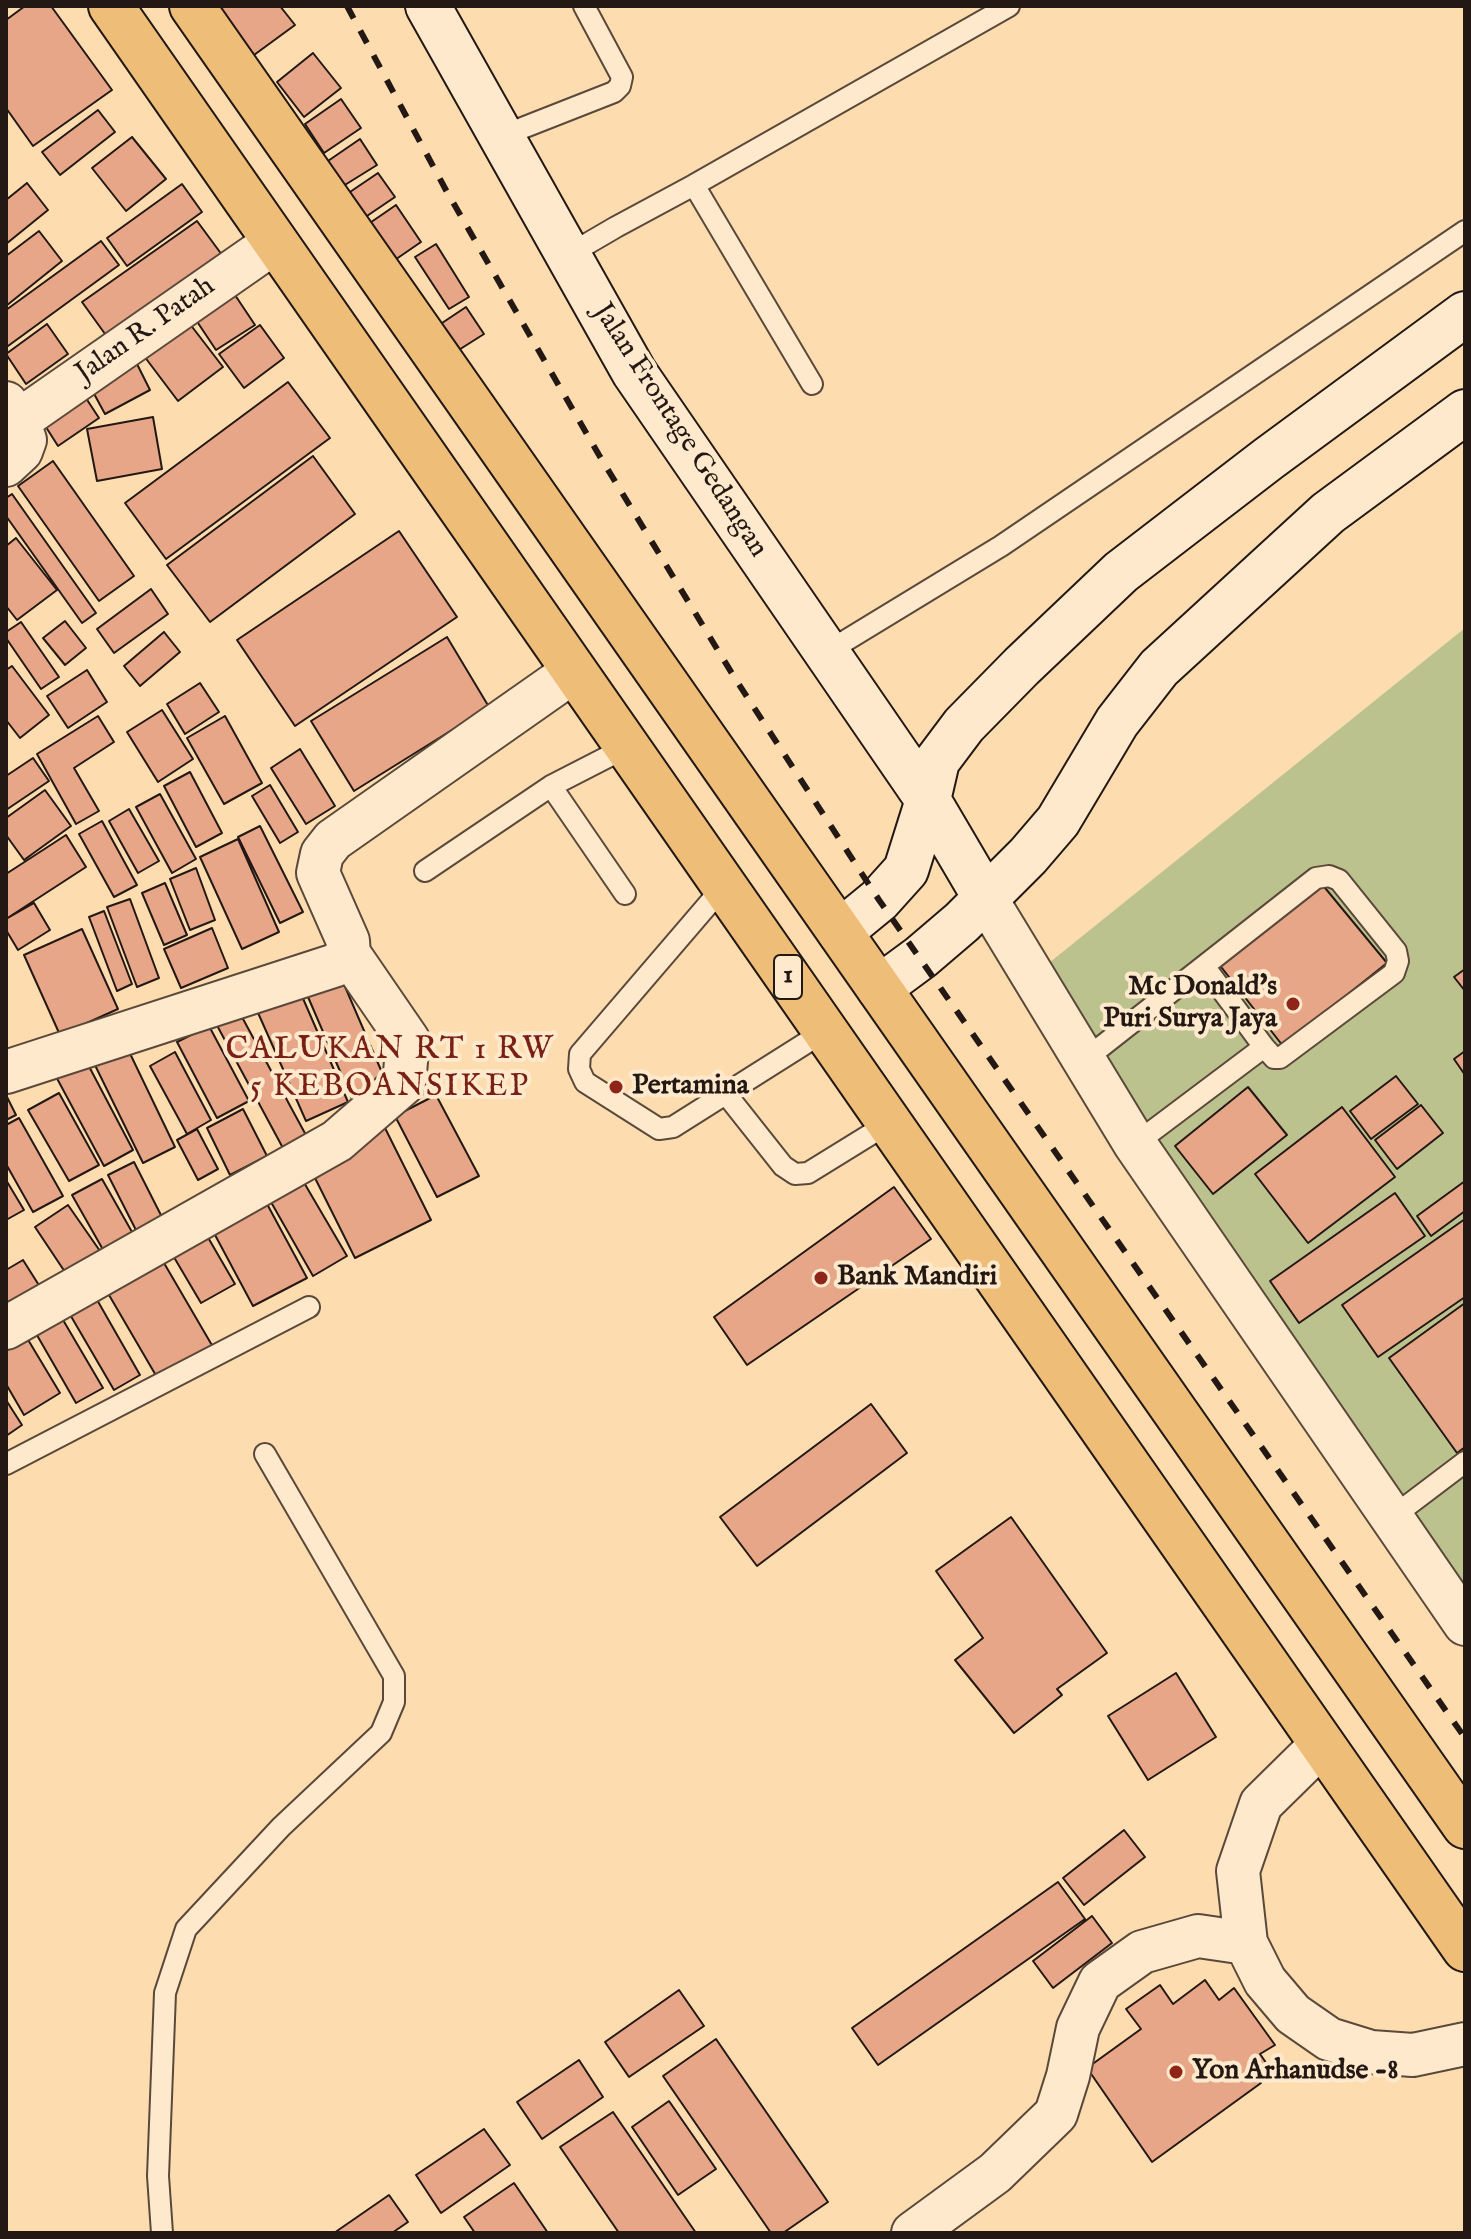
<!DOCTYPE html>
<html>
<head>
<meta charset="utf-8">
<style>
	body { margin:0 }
	#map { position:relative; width:1471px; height:2239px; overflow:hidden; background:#fdddb0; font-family:"IM FELL English",serif }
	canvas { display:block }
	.frame { position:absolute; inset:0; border:8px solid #231813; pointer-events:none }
</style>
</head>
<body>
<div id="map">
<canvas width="1471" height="2239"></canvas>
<div class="frame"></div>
</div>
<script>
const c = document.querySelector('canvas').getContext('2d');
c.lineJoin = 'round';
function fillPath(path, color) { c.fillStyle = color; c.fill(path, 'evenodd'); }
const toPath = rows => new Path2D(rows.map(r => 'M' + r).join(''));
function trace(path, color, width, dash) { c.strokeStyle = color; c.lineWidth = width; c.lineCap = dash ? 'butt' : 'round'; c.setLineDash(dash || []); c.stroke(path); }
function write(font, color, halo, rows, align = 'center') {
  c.font = font + ' "IM FELL English",serif'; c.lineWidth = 8; c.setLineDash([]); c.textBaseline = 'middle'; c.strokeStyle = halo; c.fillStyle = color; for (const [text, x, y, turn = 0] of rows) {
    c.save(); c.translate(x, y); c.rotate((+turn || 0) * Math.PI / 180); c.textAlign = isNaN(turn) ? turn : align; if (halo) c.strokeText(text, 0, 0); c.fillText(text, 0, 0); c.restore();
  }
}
fillPath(toPath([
	[1465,628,1465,1591,1034,975]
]), '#bcc28d');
const building = toPath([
	[25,6,51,6,112,90,33,146,6,108,6,20,25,6],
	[222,6,280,6,295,25,254,55,219,8,222,6],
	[313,53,341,88,304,117,277,82,313,53],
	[341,99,361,128,324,153,305,124,341,99],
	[98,110,115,132,60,175,42,152,98,110],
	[132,137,166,179,126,211,92,168,132,137],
	[360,139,377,165,340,188,325,163,360,139],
	[378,173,395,197,361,220,344,196,378,173],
	[27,183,48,210,6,244,6,200,27,183],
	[182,184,202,212,127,266,107,238,182,184],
	[396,205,421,242,389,264,364,227,396,205],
	[197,221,228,263,113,345,82,302,197,221],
	[39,231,62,261,6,306,6,256,39,231],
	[101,241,119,265,8,346,6,344,6,310,101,241],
	[436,244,469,297,449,309,415,257,436,244],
	[235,295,255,325,216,350,196,320,235,295],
	[466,307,484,334,454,353,436,327,466,307],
	[183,315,223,367,178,401,138,348,183,315],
	[47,324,68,354,26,384,6,354,47,324],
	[260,325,284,358,244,388,219,354,260,325],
	[133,356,150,390,105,414,86,379,133,356],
	[288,382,330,438,166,559,125,503,288,382],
	[78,386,99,418,58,446,37,413,78,386],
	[153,417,162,469,97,481,87,429,153,417],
	[313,456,355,514,210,622,167,565,313,456],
	[53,461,134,576,99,601,18,486,53,461],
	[12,494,96,613,82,623,6,516,6,498,12,494],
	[399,531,457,617,295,726,237,640,399,531],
	[16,538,57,590,17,620,6,606,6,546,16,538],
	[151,589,168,614,114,653,97,629,151,589],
	[65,621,86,648,65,665,43,638,65,621],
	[21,622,59,677,41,689,6,638,6,632,21,622],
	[164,632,180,652,140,686,124,666,164,632],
	[447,637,489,707,354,791,311,721,447,637],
	[12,666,49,715,20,738,6,720,6,670,12,666],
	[87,670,107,702,68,728,47,696,87,670],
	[200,683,219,712,185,734,167,704,200,683],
	[162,710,193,759,158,782,127,732,162,710],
	[98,716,114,742,74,768,99,811,76,824,37,754,98,716],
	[225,716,262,783,224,804,187,738,225,716],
	[300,749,335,806,306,824,271,768,300,749],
	[33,758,49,781,6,810,6,776,33,758],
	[190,772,222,833,196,847,164,786,190,772],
	[270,785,298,832,280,843,252,796,270,785],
	[45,790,71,826,24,860,6,835,6,818,45,790],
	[160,794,196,859,172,873,136,807,160,794],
	[129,809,159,861,138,873,109,821,129,809],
	[102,821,137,885,114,897,79,834,102,821],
	[260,826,303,912,280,923,238,837,260,826],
	[66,835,86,867,6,919,6,874,66,835],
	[238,839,279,932,242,949,200,857,238,839],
	[196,868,215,920,190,930,170,879,196,868],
	[165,883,187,935,164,945,142,893,165,883],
	[1321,883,1387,963,1283,1046,1218,963,1321,883],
	[130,899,159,978,137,987,107,907,130,899],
	[34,903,50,930,18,950,6,930,6,919,34,903],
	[104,911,132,984,117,991,89,917,104,911],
	[212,928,228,968,181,988,164,949,212,928],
	[82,929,118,1009,60,1035,24,955,82,929],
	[1465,969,1465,991,1454,977,1465,969],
	[340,975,387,1084,352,1099,305,990,340,975],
	[298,987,348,1102,306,1121,255,1006,298,987],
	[236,1006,307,1137,284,1150,213,1018,236,1006],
	[209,1026,249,1101,217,1118,177,1042,209,1026],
	[123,1039,175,1147,143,1163,90,1055,123,1039],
	[1465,1051,1465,1075,1454,1059,1465,1051],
	[175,1052,211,1120,187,1134,150,1066,175,1052],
	[83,1055,133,1150,104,1166,53,1071,83,1055],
	[1396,1076,1418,1104,1371,1139,1350,1111,1396,1076],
	[1248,1087,1287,1135,1213,1194,1175,1146,1248,1087],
	[59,1093,99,1165,69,1181,28,1110,59,1093],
	[6,1095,16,1115,6,1120,6,1095],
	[436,1095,479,1176,437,1197,395,1116,436,1095],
	[1421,1105,1443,1133,1397,1169,1375,1140,1421,1105],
	[1342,1107,1395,1177,1308,1243,1255,1174,1342,1107],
	[243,1109,267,1156,230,1175,207,1128,243,1109],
	[19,1118,63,1196,33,1212,6,1164,6,1125,19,1118],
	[384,1126,431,1220,355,1258,308,1164,384,1126],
	[197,1129,218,1169,198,1180,177,1140,197,1129],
	[134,1162,166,1225,140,1238,108,1175,134,1162],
	[296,1169,347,1256,313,1276,263,1188,296,1169],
	[102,1179,136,1239,106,1255,72,1195,102,1179],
	[6,1180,24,1210,6,1220,6,1180],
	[1465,1181,1465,1211,1431,1236,1417,1216,1465,1181],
	[894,1187,931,1239,747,1365,714,1317,894,1187],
	[260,1191,307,1278,253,1306,207,1220,260,1191],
	[1395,1193,1425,1236,1299,1323,1270,1281,1395,1193],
	[68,1205,100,1251,67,1275,35,1227,68,1205],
	[1465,1219,1465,1297,1378,1357,1342,1305,1465,1219],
	[199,1222,235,1284,201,1303,165,1242,199,1222],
	[157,1251,213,1347,158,1379,102,1283,157,1251],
	[23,1260,42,1290,6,1313,6,1270,23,1260],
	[92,1291,140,1375,114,1390,65,1306,92,1291],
	[1465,1303,1465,1447,1457,1453,1389,1358,1465,1303],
	[56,1308,103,1388,76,1403,30,1323,56,1308],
	[21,1328,60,1393,24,1415,6,1384,6,1338,21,1328],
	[6,1400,22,1425,6,1436,6,1400],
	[871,1404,907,1453,757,1566,720,1517,871,1404],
	[1011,1517,1107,1653,1057,1689,1062,1695,1014,1733,955,1660,983,1638,936,1571,1011,1517],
	[1176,1673,1216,1737,1148,1780,1108,1716,1176,1673],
	[1124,1830,1145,1857,1084,1905,1063,1878,1124,1830],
	[1058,1882,1085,1919,878,2065,852,2028,1058,1882],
	[1092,1916,1112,1943,1053,1988,1033,1961,1092,1916],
	[1205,1980,1219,2000,1234,1988,1275,2045,1260,2054,1269,2067,1256,2077,1261,2083,1152,2162,1087,2068,1141,2029,1126,2009,1160,1985,1173,2004,1205,1980],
	[679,1990,704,2026,629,2077,605,2042,679,1990],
	[716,2039,828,2202,783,2233,771,2233,663,2076,716,2039],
	[579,2060,603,2097,542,2139,517,2102,579,2060],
	[669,2101,716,2169,678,2195,632,2127,669,2101],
	[613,2112,696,2233,619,2233,560,2147,613,2112],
	[484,2129,510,2165,441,2213,416,2175,484,2129],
	[514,2183,548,2233,475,2233,464,2217,514,2183],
	[389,2195,408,2222,392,2233,334,2233,389,2195]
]);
fillPath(building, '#e7a688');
trace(building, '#231813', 2);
const lane = toPath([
	[502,136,614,92,620,86,622,77,584,6],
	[694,185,812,384],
	[568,255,616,227,694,185,1009,6],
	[827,652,1001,546,1465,231],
	[551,786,625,894],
	[425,871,551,786,627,747],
	[724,886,580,1054,579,1069,585,1082,659,1129,673,1127,825,1031],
	[1204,966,1264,1047],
	[1083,1061,1316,878,1329,876,1339,880,1396,951,1398,961,1394,973,1280,1058,1274,1058,1264,1047,1135,1144],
	[726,1094,783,1166,795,1174,808,1173,889,1123],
	[6,1464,309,1307],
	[1391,1518,1465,1462],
	[162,2233,158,2176,165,1993,186,1929,281,1827,381,1733,394,1702,394,1676,265,1454]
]);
const street = toPath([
	[6,403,18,421,25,440,21,451,6,465],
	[18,421,275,242],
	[985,897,1135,1144,1465,1624],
	[6,1072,336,965,349,954],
	[6,1328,337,1141,404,1083,408,1040,349,954,348,941,318,873,322,854,333,840,574,671],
	[1322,1744,1261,1804,1238,1871,1246,1943,1265,1981,1293,2014,1329,2039,1371,2052,1413,2055,1465,2044],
	[913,2233,995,2173,1056,2114,1068,2076,1078,2028,1100,1982,1142,1952,1198,1936,1246,1943]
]);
const secondary = toPath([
	[428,6,634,372,928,800,985,897],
	[840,932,879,900,906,870,928,800,937,761,964,725,1022,666,1121,572,1268,459,1465,314],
	[879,988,921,957,962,922,1028,856,1058,821,1117,722,1159,668,1328,513,1465,412]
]);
const highway = toPath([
	[111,6,1465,1949],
	[192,6,1465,1826]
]);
trace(lane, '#5a493a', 24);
trace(street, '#5a493a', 46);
trace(secondary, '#231813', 48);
trace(highway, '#231813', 48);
trace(lane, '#fee9cc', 20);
trace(street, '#fee9cc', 42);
trace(secondary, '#fee9cc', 44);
trace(highway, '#eebe78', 44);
trace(toPath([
	[347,6,447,192,599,455,736,680,879,900,1465,1738]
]), '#231813', 6, [14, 14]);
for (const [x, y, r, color] of [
	[1293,1004,8,"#8f2418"],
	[616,1087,8,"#8f2418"],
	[821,1278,8,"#8f2418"],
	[1176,2072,8,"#8f2418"]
]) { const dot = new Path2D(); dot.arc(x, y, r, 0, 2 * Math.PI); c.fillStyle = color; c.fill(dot); trace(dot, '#fee9cc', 3); }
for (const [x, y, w] of [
	[788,977,28]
]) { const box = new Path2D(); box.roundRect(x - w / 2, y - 22, w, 44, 6); c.fillStyle = '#fee9cc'; c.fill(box); trace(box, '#231813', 2); }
write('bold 26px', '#231813', null, [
	["1",788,977]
]);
write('28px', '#231813', '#fee9cc', [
	["Jalan R. Patah",146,331,-35],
	["Jalan Frontage Gedangan",679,431,57]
]);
write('bold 28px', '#231813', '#fee9cc', [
	["Mc Donald's",1277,988,"right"],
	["Puri Surya Jaya",1277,1020,"right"],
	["Pertamina",632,1087],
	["Bank Mandiri",837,1278],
	["Yon Arhanudse -8",1192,2072]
], 'left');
c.letterSpacing = '2px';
write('32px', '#7a1f14', '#fee9cc', [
	["CALUKAN RT 1 RW",390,1051],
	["5 KEBOANSIKEP",390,1088]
]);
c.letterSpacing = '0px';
</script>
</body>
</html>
